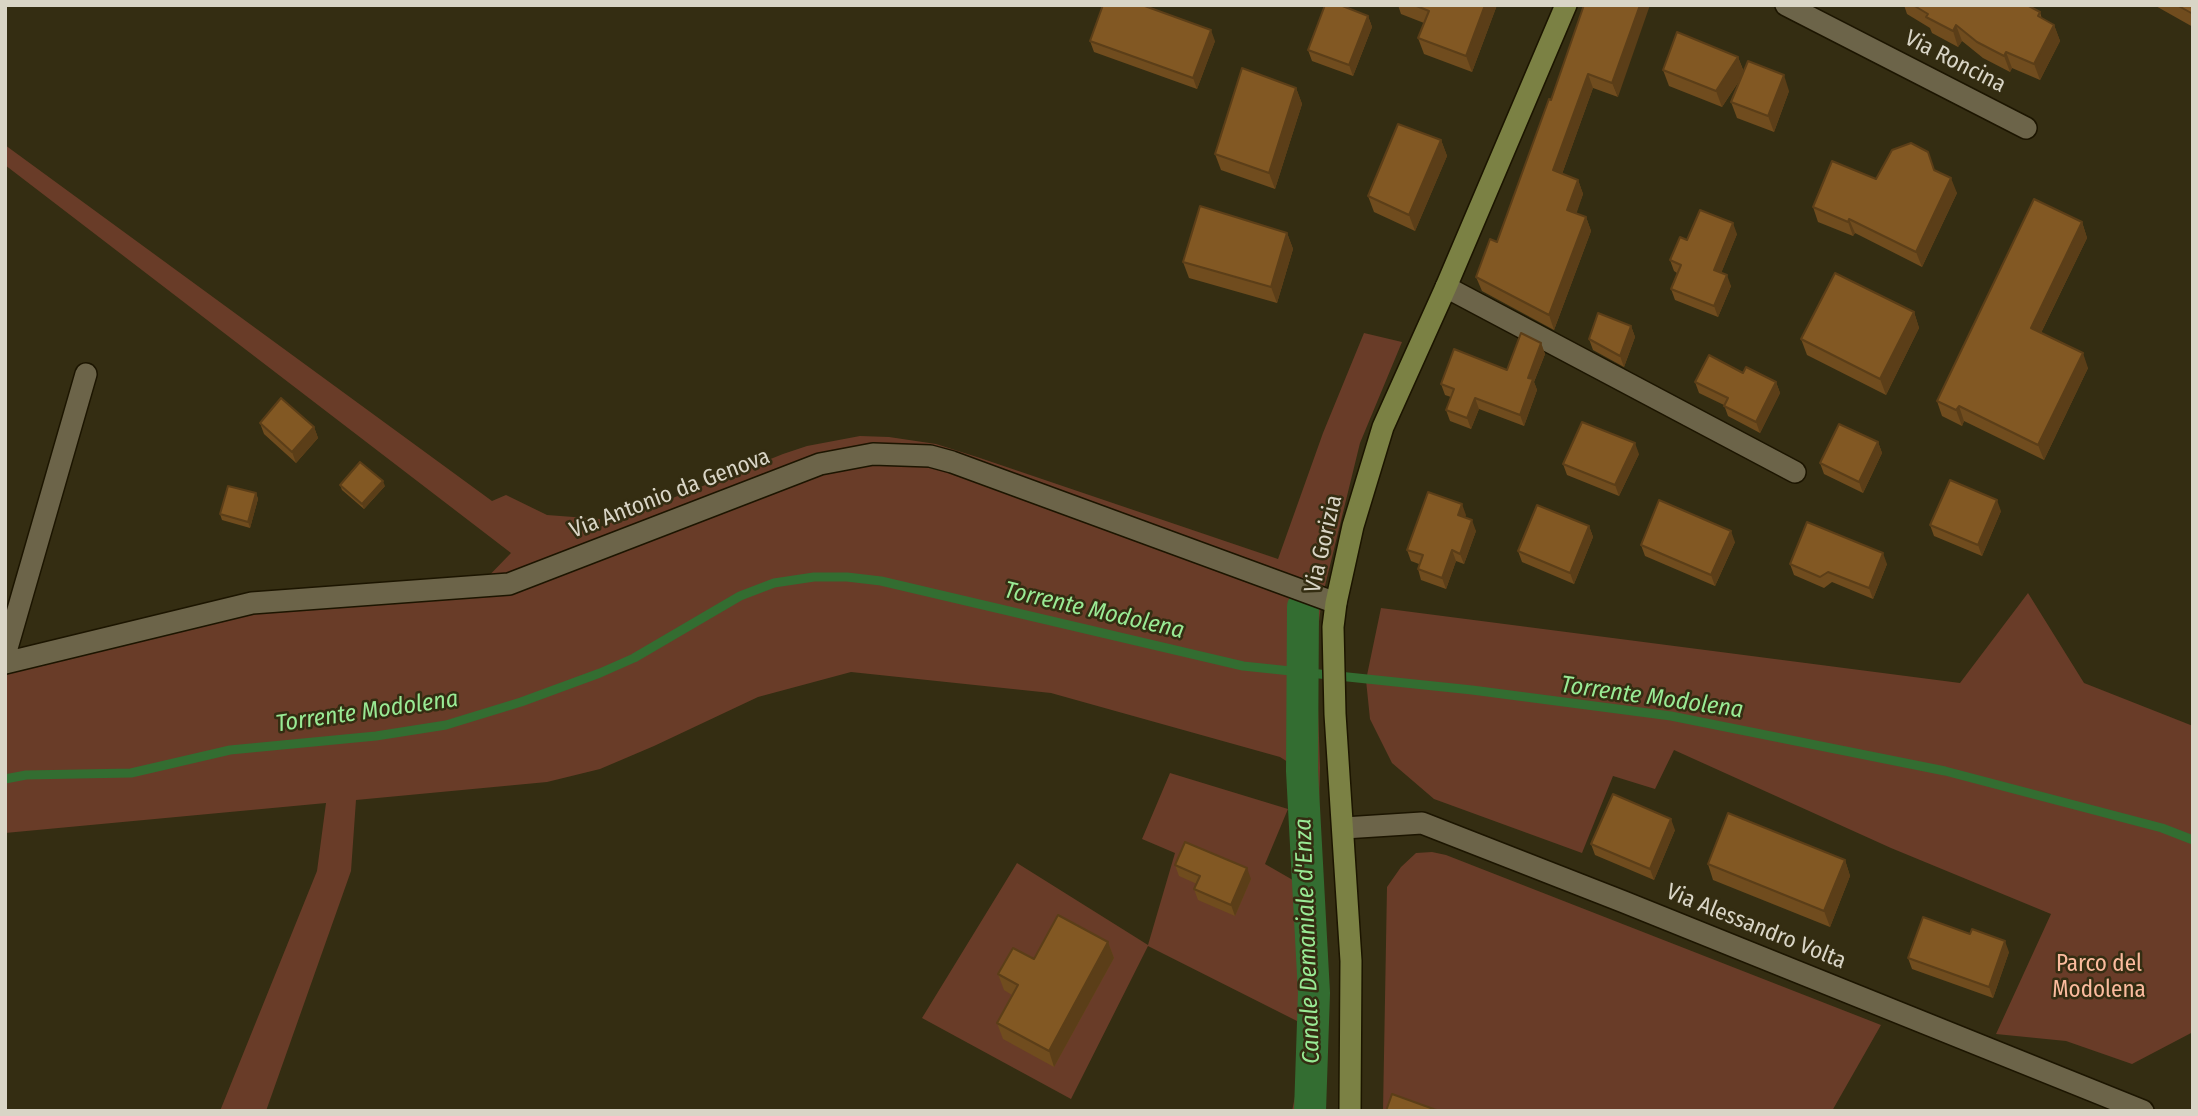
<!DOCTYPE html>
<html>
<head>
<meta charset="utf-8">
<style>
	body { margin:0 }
	#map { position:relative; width:2198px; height:1116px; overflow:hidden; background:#342d12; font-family:"Fira Sans Condensed",sans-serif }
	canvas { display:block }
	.frame { position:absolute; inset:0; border:7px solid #d9d5c6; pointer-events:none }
</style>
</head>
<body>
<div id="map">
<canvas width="2198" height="1116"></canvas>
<div class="frame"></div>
</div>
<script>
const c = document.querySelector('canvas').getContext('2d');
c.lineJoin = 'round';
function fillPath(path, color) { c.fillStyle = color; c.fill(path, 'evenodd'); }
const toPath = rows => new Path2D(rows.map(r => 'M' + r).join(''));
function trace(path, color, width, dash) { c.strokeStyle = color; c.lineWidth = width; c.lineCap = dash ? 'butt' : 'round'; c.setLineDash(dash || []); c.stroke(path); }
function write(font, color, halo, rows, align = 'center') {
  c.font = font + ' "Fira Sans Condensed",sans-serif'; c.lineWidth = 5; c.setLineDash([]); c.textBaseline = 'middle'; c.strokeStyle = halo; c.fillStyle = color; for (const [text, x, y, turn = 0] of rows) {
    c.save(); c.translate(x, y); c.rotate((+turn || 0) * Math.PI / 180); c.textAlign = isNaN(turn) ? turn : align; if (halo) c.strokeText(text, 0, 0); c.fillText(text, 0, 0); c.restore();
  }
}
fillPath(toPath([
	[5,145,492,501,506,495,547,515,600,519,600,527,783,454,807,446,860,436,889,437,936,444,980,458,1278,559,1323,433,1364,333,1402,342,1360,443,1322,598,1316,645,1320,768,1312,1111,1292,1111,1310,1024,1297,1021,1148,946,1071,1099,922,1018,1017,863,1148,945,1175,853,1142,839,1170,773,1288,809,1265,864,1305,887,1302,771,1280,757,1051,693,851,672,758,697,654,746,600,769,547,782,356,800,351,871,266,1111,220,1111,317,871,326,803,5,833,5,663,252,603,479,586,511,553,5,165],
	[2028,593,2084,683,2193,726,2193,1032,2132,1064,2066,1041,1996,1034,2051,914,1891,848,1674,750,1655,789,1613,776,1582,853,1434,799,1392,763,1370,719,1366,680,1381,608,1960,683],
	[1432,852,1446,855,1881,1025,1832,1111,1383,1111,1387,887,1401,867,1416,853]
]), '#693c28');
trace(toPath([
	[5,779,26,775,131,773,230,750,376,736,446,725,521,702,600,673,634,658,740,596,774,583,814,577,847,577,881,581,1243,666,1472,690,1671,716,1945,771,2162,828,2193,840]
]), '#336d31', 9);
trace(toPath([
	[1303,607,1302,771,1314,993,1310,1111]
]), '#336d31', 32);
const minor = toPath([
	[1786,5,2026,128],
	[1446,287,1795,472],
	[5,655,86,374],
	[5,663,252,603,509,584,820,464,873,454,930,456,952,462,1336,603],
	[1344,828,1422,823,1624,902,2143,1111]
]);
const major = toPath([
	[1350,1111,1351,961,1335,714,1333,627,1336,603,1353,526,1383,427,1446,287,1566,5]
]);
trace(minor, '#1c1500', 24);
trace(major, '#1c1500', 24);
trace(minor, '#6c6449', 21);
trace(major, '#7b8144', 21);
fillPath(toPath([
	[1398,5,1497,5,1472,72,1424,54,1418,38,1424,23,1401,14],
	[1584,5,1618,97,1593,88,1562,174,1578,180,1583,194,1576,213,1586,217,1591,231,1554,330,1482,291,1476,277,1497,242,1551,100],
	[1904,5,2027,5,2040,12,2042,19,2054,25,2060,41,2040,80,2012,68,2010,72,1983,58,1962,41,1958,47,1932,33,1930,28,1907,14],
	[2154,5,2193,5,2193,27],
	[1368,16,1372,27,1353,76,1312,61,1308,50],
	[1090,41,1215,41,1197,89,1094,52],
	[1738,57,1744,72,1789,91,1774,132,1737,118,1731,102,1741,78,1722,107,1669,86,1663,70],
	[1296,88,1302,104,1275,189,1221,170,1215,154],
	[1441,140,1447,156,1415,231,1374,212,1368,196],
	[1935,171,1957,193,1922,267,1855,233,1853,236,1818,222,1813,207],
	[2082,222,2087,238,2041,333,2088,368,2044,460,1964,421,1962,426,1942,416,1937,401],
	[1287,233,1293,249,1277,303,1189,278,1183,262],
	[1737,234,1721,273,1731,286,1718,317,1675,300,1671,289,1677,273,1674,271,1670,260,1687,240],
	[1914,312,1919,328,1886,395,1807,355,1801,339],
	[1631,326,1635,337,1624,367,1593,350,1589,339],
	[1541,343,1545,354,1534,382,1537,390,1524,426,1479,409,1471,429,1450,421,1446,410,1451,397,1445,395,1441,384,1507,370],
	[1743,373,1776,382,1780,393,1760,433,1728,416,1724,405,1699,393,1695,382],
	[260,423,314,427,318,438,296,463,264,434],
	[1878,442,1882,453,1863,493,1824,474,1820,463],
	[1639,454,1619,496,1567,475,1563,464],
	[340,485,385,486,364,509,342,490],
	[256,493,258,499,250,528,222,520,220,514],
	[2001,511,1982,556,1934,536,1930,525],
	[1466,515,1465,517,1476,531,1464,564,1456,561,1446,589,1421,580,1418,569,1419,564,1411,561,1407,550],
	[1589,526,1593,537,1574,584,1522,562,1518,551],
	[1735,542,1715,586,1645,556,1641,545],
	[1790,564,1887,564,1873,599,1832,582,1824,588,1794,575],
	[1675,830,1654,880,1595,855,1591,844],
	[1845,860,1850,876,1830,927,1713,880,1708,864],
	[1175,865,1251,879,1235,916,1198,900,1194,889,1197,884,1179,876],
	[1108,942,1114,958,1054,1067,1003,1039,997,1023,1012,995,1004,990,998,974,1034,959],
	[2009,952,1993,998,1912,969,1908,958]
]), '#704c1e');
fillPath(toPath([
	[1485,5,1497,5,1472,72,1466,56],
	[1640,5,1650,5,1618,97,1612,83],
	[1368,16,1372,27,1353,76,1349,65],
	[1956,25,1962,41,1958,47,1953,31],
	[2054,25,2060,41,2040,80,2034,64],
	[1211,30,1215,41,1197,89,1193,78],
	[2006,52,2012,68,2010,72,2004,56],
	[1738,57,1744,73,1722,107,1716,91],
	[1588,74,1593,88,1558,185,1553,170],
	[1784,75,1789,91,1774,132,1768,116],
	[1296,88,1302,104,1275,189,1269,173],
	[1441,140,1447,156,1415,231,1409,215],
	[1951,178,1957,193,1922,267,1916,252],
	[1578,180,1583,194,1573,224,1567,210],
	[1586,217,1591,231,1554,330,1549,315],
	[1849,219,1855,233,1853,236,1848,222],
	[2082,222,2087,238,2036,343,2031,328],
	[1733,223,1737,234,1718,281,1714,270],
	[1287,233,1293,249,1277,303,1271,287],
	[1727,275,1731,286,1718,317,1714,306],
	[1914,312,1919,328,1886,395,1880,379],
	[1631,326,1635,337,1624,367,1620,356],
	[1541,343,1545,354,1534,382,1537,390,1524,426,1520,415,1528,378],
	[2083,353,2088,368,2044,460,2038,445],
	[1776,382,1780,393,1760,433,1756,422],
	[1475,398,1479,409,1471,429,1467,418],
	[1959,406,1964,421,1962,426,1956,410],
	[314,427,318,438,296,463,292,452],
	[1878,442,1882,453,1863,493,1859,482],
	[1635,443,1639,454,1619,496,1615,485],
	[383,481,385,486,364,509,362,504],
	[256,493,258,499,250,528,248,522],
	[1997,500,2001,511,1982,556,1978,545],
	[1462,504,1466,515,1462,526,1458,515],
	[1472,520,1476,531,1464,564,1460,554],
	[1589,526,1593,537,1574,584,1570,573],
	[1731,531,1735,542,1715,586,1711,575],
	[1452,550,1456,561,1446,589,1442,578],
	[1883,553,1887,564,1873,599,1869,588],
	[1671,819,1675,830,1654,880,1650,869],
	[1845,860,1850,876,1830,927,1824,911],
	[1247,868,1251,879,1235,916,1231,905],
	[2005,941,2009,952,1993,998,1989,987],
	[1108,942,1114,958,1054,1067,1049,1051]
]), '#5b3e18');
const building = toPath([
	[1103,5,1142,5,1211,30,1193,78,1090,41,1103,5],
	[1325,5,1340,5,1368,16,1349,65,1308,50,1325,5],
	[1414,5,1485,5,1466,56,1418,38,1429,11,1414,5],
	[1584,5,1640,5,1612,83,1588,74,1553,170,1578,180,1567,210,1586,217,1549,315,1476,277,1490,239,1497,242,1549,99,1551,100,1584,5],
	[1913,5,2027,5,2040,12,2038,16,2054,25,2034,64,2006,52,2004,56,1977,42,1956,25,1953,31,1926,17,1928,14,1913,5],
	[2177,5,2193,5,2193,14,2184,9,2177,5],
	[1677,32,1738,57,1716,91,1663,70,1677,32],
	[1748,61,1784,75,1768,116,1731,102,1748,61],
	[1242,68,1296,88,1269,173,1215,154,1242,68],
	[1398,124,1441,140,1409,215,1368,196,1398,124],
	[1911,143,1928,152,1934,170,1951,178,1916,252,1849,219,1848,222,1813,207,1832,161,1876,179,1892,150,1911,143],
	[2034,199,2082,222,2031,328,2083,353,2038,445,1959,406,1956,410,1937,401,2034,199],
	[1200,206,1287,233,1271,287,1183,262,1200,206],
	[1700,210,1733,223,1714,270,1727,275,1714,306,1671,289,1681,265,1670,260,1680,237,1687,240,1700,210],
	[1835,273,1914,312,1880,379,1801,339,1835,273],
	[1598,313,1631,326,1620,356,1589,339,1598,313],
	[1521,333,1541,343,1528,378,1533,379,1520,415,1475,398,1467,418,1446,410,1454,389,1441,384,1454,349,1507,370,1521,333],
	[1709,355,1743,373,1746,367,1776,382,1756,422,1724,406,1728,398,1695,382,1709,355],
	[281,398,314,427,292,452,260,423,281,398],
	[1582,422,1635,443,1615,485,1563,464,1582,422],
	[1839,424,1878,442,1859,482,1820,463,1839,424],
	[360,462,383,481,362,504,340,485,360,462],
	[1950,480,1997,500,1978,545,1930,525,1950,480],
	[228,486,256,493,248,522,220,514,228,486],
	[1428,492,1462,504,1458,515,1472,520,1460,554,1452,550,1442,578,1418,569,1423,555,1407,550,1428,492],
	[1659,500,1731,531,1711,575,1641,545,1659,500],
	[1537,505,1589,526,1570,573,1518,551,1537,505],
	[1807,522,1883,553,1869,588,1828,572,1820,577,1790,564,1807,522],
	[1613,794,1671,819,1650,869,1591,844,1613,794],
	[1728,813,1845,860,1824,911,1708,864,1728,813],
	[1185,842,1247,868,1231,905,1194,889,1200,876,1175,865,1185,842],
	[1058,915,1108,942,1049,1051,997,1023,1018,985,998,974,1013,948,1034,959,1058,915],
	[1923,917,1970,934,1972,929,2005,941,1989,987,1908,958,1923,917],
	[1392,1094,1439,1111,1386,1111,1392,1094]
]);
fillPath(building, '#825823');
trace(building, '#5b3e18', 2);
write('23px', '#d9d5c6', '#342d12', [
	["Via Roncina",1955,62,27],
	["Via Antonio da Genova",670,494,-21],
	["Via Gorizia",1324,544,-77],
	["Via Alessandro Volta",1756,927,22]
]);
write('23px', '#fbbb9e', '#342d12', [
	["Parco del",2099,965],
	["Modolena",2099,991]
]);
write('italic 24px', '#99ea94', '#342d12', [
	["Torrente Modolena",1094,611,13],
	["Torrente Modolena",1652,698,8],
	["Torrente Modolena",367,712,-8],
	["Canale Demaniale d'Enza",1308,941,-92]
]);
</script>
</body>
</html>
